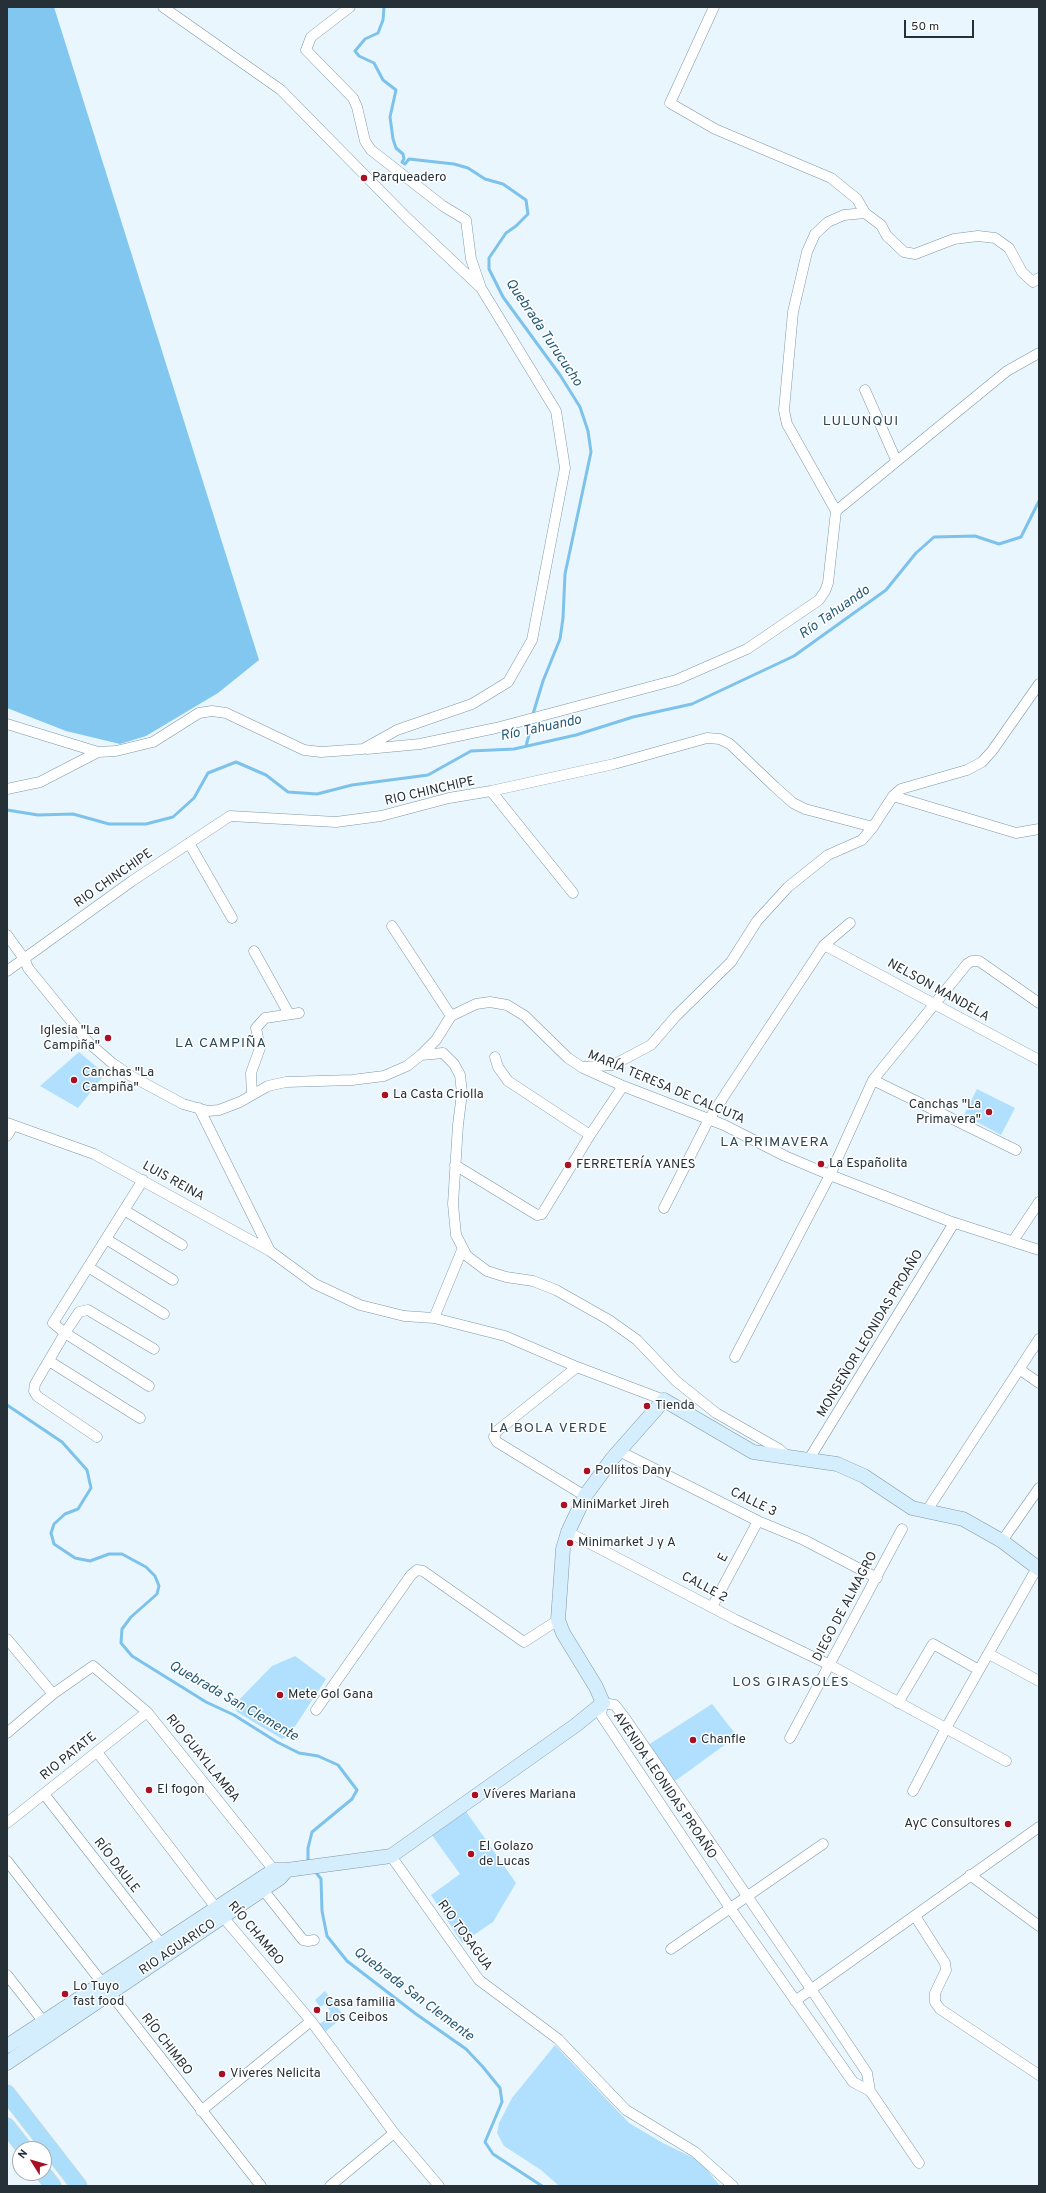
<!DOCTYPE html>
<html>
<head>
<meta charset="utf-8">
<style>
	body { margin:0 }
	#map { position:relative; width:1046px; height:2193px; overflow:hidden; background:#eaf6fd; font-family:Overpass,sans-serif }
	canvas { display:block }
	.frame { position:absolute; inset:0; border:8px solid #253037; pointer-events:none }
	.north { position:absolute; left:12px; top:2141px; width:40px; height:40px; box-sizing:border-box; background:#fff; border:1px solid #a8acaf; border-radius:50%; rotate:307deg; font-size:11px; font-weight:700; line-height:16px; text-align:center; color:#253037 }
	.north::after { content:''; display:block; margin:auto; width:14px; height:18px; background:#a81123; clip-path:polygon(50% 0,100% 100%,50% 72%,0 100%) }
	.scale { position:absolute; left:904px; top:20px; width:70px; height:18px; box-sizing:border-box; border:2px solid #253037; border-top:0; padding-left:5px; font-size:12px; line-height:14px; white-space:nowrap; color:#253037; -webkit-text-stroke:3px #fff; paint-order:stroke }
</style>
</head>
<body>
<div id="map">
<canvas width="1046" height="2193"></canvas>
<div class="frame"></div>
<div class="north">N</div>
<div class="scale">50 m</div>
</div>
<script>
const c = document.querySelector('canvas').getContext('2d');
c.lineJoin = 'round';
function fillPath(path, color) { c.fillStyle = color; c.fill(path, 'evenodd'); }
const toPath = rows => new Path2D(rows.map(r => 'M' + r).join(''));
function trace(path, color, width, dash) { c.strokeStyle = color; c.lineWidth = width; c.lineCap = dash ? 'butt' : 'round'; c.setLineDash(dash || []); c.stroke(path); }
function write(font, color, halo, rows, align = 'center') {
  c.font = font + ' Overpass,sans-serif'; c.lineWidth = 3; c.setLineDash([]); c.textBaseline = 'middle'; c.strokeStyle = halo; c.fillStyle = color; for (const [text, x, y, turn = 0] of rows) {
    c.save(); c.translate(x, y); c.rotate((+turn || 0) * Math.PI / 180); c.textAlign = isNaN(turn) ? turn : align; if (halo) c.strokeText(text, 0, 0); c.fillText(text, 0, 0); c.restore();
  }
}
fillPath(toPath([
	[79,1052,105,1074,78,1108,40,1086],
	[977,1089,1015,1108,1001,1135,964,1115],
	[295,1656,326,1679,288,1737,282,1739,237,1712,234,1705,272,1666],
	[712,1704,737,1736,675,1781,648,1745],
	[465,1810,516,1883,493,1922,462,1943,431,1895,460,1874,431,1834],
	[325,1991,344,2016,324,2033,318,2025,325,2020,324,2017,331,2012,325,2004,320,2007,315,2000],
	[555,2045,629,2123,663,2143,700,2161,720,2186,559,2186,541,2170,504,2146,497,2133,499,2123,512,2098]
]), '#b0e0fe');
fillPath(toPath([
	[7,7,54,7,259,660,218,693,146,736,120,744,66,731,7,708]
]), '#81c7ef');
trace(toPath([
	[384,7,383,20,378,33,365,39,355,51,359,56,374,63,383,80,396,90,390,117,393,139,396,148,403,154,404,159,402,162,405,164,409,159,454,164,468,168,485,179,503,184,526,200,528,214,516,226,506,233,489,258,489,269,503,297,560,375,580,407,588,431,591,452,565,574,563,618,560,639,543,681,533,714],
	[526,746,529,735],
	[7,810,38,815,73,814,109,824,146,824,173,817,194,798,208,773,236,762,266,775,288,792,317,794,352,785,428,775,471,751,514,749,576,735,633,717,692,704,794,656,886,590,916,553,934,537,975,536,999,544,1021,537,1039,501],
	[7,1405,62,1442,87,1470,91,1488,78,1509,65,1514,54,1524,51,1533,54,1544,75,1558,90,1561,109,1554,122,1554,146,1567,155,1576,159,1586,157,1594,131,1617,122,1629,121,1643,132,1656,206,1702,234,1715,277,1742,299,1753,318,1756,338,1765,357,1790,352,1799,312,1832,308,1848,308,1862],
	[314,1870,321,1879,322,1911,327,1936,347,1961,416,2014,466,2049,483,2067,500,2088,502,2102,485,2142,493,2154,542,2186]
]), '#7dc2eb', 3);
const minor = toPath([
	[163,7,281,90,407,218,480,287],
	[714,7,670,103,715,129,831,178,857,199,865,213,881,225,887,236,904,252,915,254,954,239,978,236,995,238,1009,248,1022,272,1033,282,1039,278],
	[865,390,896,460],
	[836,511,787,424,784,410,793,312,807,252,815,234,828,222,844,215,865,213],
	[7,724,98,752,116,751,153,742,199,713,212,711,226,713,304,750,321,752,363,749,397,730,472,704,508,682,532,640,565,468,556,411,481,288,471,259,466,220,443,206,371,150,365,141,357,107,353,98,306,50,311,37,350,7],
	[367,749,420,744,496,728,676,680,747,649,819,600,825,591,828,583,836,511,1007,371,1039,353],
	[7,789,40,782,98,752],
	[491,791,573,893],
	[893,796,1016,833,1039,829],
	[189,843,232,918],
	[392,926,451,1016],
	[7,935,25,960,28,968,89,1043,112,1063,131,1076,183,1104,208,1111,219,1110,240,1102,268,1086,286,1082,352,1080,384,1076,407,1066,421,1055,436,1040,451,1016,476,1004,490,1002,507,1005,525,1016,568,1058,583,1068,623,1086,724,1125,785,1156,830,1175,949,1221,1039,1250],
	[824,945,1039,1060],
	[254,951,289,1014],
	[7,971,132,881,230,816,336,822,381,816,449,798,491,791,614,764,707,738,720,739,730,744,775,787,793,803,805,809,873,827],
	[421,1055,443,1053,454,1064,460,1075,462,1093,458,1125,453,1204,456,1235,467,1256,487,1271,506,1277,533,1281,556,1290,609,1320,637,1340,676,1381,716,1413,779,1449,788,1457],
	[495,1057,498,1067,508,1081,590,1135],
	[583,1067,613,1065,651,1045,676,1016,731,962,757,921,788,887,828,855,862,840,873,827,893,796,901,789,967,770,982,762,992,751,1039,684],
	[873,1080,1016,1150],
	[252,1095,251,1073,260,1048,256,1028,265,1018,299,1013],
	[199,1108,270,1251],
	[7,1123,94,1154,270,1251,315,1284,360,1305,404,1316,434,1318,505,1336,577,1367,664,1400],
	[7,1136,13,1126],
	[455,1165,537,1215,542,1214,590,1135,623,1086],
	[664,1208,708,1121,726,1093,824,945,850,923],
	[124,1210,182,1245],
	[106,1239,173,1280],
	[1013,1241,1039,1202],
	[88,1267,164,1314],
	[434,1318,462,1250],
	[735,1357,830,1175,873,1080,967,964,972,961,979,961,1039,1003],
	[49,1361,140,1418],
	[577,1367,497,1431,494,1437,497,1442,585,1496],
	[1019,1369,1039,1383],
	[149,1386,65,1333,79,1312,88,1310,154,1349],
	[97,1437,37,1396,34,1391,35,1384,65,1333,53,1323,143,1180],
	[619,1451,758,1521,804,1540,877,1578],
	[809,1459,954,1223],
	[926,1512,1039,1339],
	[568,1532,736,1620,830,1665,1006,1761],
	[1002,1541,1039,1488],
	[712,1607,758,1521],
	[7,1639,53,1694],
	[989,1654,1039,1681],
	[898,1703,933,1644,979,1670],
	[316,1710,411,1575,417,1570,423,1571,524,1642,558,1620],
	[7,1733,53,1694,93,1666,147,1712,277,1874],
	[790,1738,902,1529],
	[97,1752,223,1917,311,2021,394,2133,439,2186],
	[913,1791,946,1728,1037,1568],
	[44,1794,165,1949],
	[7,1823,147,1712],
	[391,1856,479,1980,558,2039,626,2110,695,2152,733,2186],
	[7,1861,261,2186],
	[970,1875,1039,1926],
	[260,1886,303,1940,308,1941,314,1940],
	[915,1916,945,1963,946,1970,935,1993,935,2002,940,2009,1039,2075],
	[671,1949,823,1844],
	[7,1975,47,2026],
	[795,2001,1039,1827],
	[870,2091,853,2082,730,1908,601,1715,603,1703,615,1705,625,1718,811,1989,867,2073,870,2091,919,2163],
	[201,2111,311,2021],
	[330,2186,394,2133]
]);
const secondary = toPath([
	[7,2046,274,1870,287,1870,391,1856,576,1725,603,1703,596,1687,563,1633,558,1620,563,1549,568,1532,585,1496,612,1459,664,1400,753,1452,837,1464,864,1476,912,1508,963,1519,1002,1541,1039,1569],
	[7,2063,280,1878,287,1870]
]);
const primary = toPath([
	[7,2093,79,2186],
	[7,2126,25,2149],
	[43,2173,53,2186]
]);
trace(minor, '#7d98a9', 11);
trace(secondary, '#7d98a9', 15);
trace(primary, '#cfd1d3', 17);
trace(minor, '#fff', 10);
trace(secondary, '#d5eefd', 14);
trace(primary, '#abdefa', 16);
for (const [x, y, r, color] of [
	[364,178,4,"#a81123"],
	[108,1038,4,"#a81123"],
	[74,1080,4,"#a81123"],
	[385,1095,4,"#a81123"],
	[989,1112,4,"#a81123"],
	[821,1164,4,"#a81123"],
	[568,1165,4,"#a81123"],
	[647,1406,4,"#a81123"],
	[587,1471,4,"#a81123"],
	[564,1505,4,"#a81123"],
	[570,1543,4,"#a81123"],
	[280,1695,4,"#a81123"],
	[693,1740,4,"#a81123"],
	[149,1790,4,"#a81123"],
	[475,1795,4,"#a81123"],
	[1008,1824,4,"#a81123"],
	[471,1854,4,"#a81123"],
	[65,1994,4,"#a81123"],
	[317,2010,4,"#a81123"],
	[222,2074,4,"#a81123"]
]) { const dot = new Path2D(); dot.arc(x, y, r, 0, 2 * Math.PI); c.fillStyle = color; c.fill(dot); trace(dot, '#fff', 1.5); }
write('13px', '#253037', '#fff', [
	["Parqueadero",372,178],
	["Iglesia \"La",100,1031,"right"],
	["Campiña\"",100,1046,"right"],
	["Canchas \"La",82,1073],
	["Campiña\"",82,1088],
	["La Casta Criolla",393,1095],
	["Canchas \"La",981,1105,"right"],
	["Primavera\"",981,1120,"right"],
	["La Españolita",829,1164],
	["FERRETERÍA YANES",576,1165],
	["Tienda",655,1406],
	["Pollitos Dany",595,1471],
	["MiniMarket Jireh",572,1505],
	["Minimarket J y A",578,1543],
	["Mete Gol Gana",288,1695],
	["Chanfle",701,1740],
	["El fogon",157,1790],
	["Víveres Mariana",483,1795],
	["AyC Consultores",1000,1824,"right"],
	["El Golazo",479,1847],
	["de Lucas",479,1862],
	["Lo Tuyo",73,1987],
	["fast food",73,2002],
	["Casa familia",325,2003],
	["Los Ceibos",325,2018],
	["Viveres Nelicita",230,2074]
], 'left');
write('13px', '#253037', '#fff', [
	["RIO CHINCHIPE",430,792,-13],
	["RIO CHINCHIPE",114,879,-35],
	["NELSON MANDELA",938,991,29],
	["MARÍA TERESA DE CALCUTA",666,1088,23],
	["LUIS REINA",173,1182,29],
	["MONSEÑOR LEONIDAS PROAÑO",871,1334,-59],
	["CALLE 3",753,1503,26],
	["E",724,1558,-62],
	["CALLE 2",704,1588,28],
	["DIEGO DE ALMAGRO",846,1607,-62],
	["RIO PATATE",69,1757,-39],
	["RIO GUAYLLAMBA",202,1759,51],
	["AVENIDA LEONIDAS PROAÑO",664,1786,56],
	["RÍO DAULE",116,1866,52],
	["RÍO CHAMBO",255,1934,50],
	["RIO TOSAGUA",464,1936,54],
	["RIO AGUARICO",178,1948,-34],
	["RÍO CHIMBO",166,2045,52]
]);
write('italic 14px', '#265b77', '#fff', [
	["Quebrada Turucucho",543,333,56],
	["Río Tahuando",835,613,-35],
	["Río Tahuando",541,729,-12],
	["Quebrada San Clemente",233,1702,30],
	["Quebrada San Clemente",413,1995,37]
]);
c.letterSpacing = '1px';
write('14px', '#2e4755', '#fff', [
	["LULUNQUI",861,422],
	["LA CAMPIÑA",221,1044],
	["LA PRIMAVERA",775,1143],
	["LA BOLA VERDE",549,1429],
	["LOS GIRASOLES",791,1683]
]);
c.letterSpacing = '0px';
</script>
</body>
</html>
